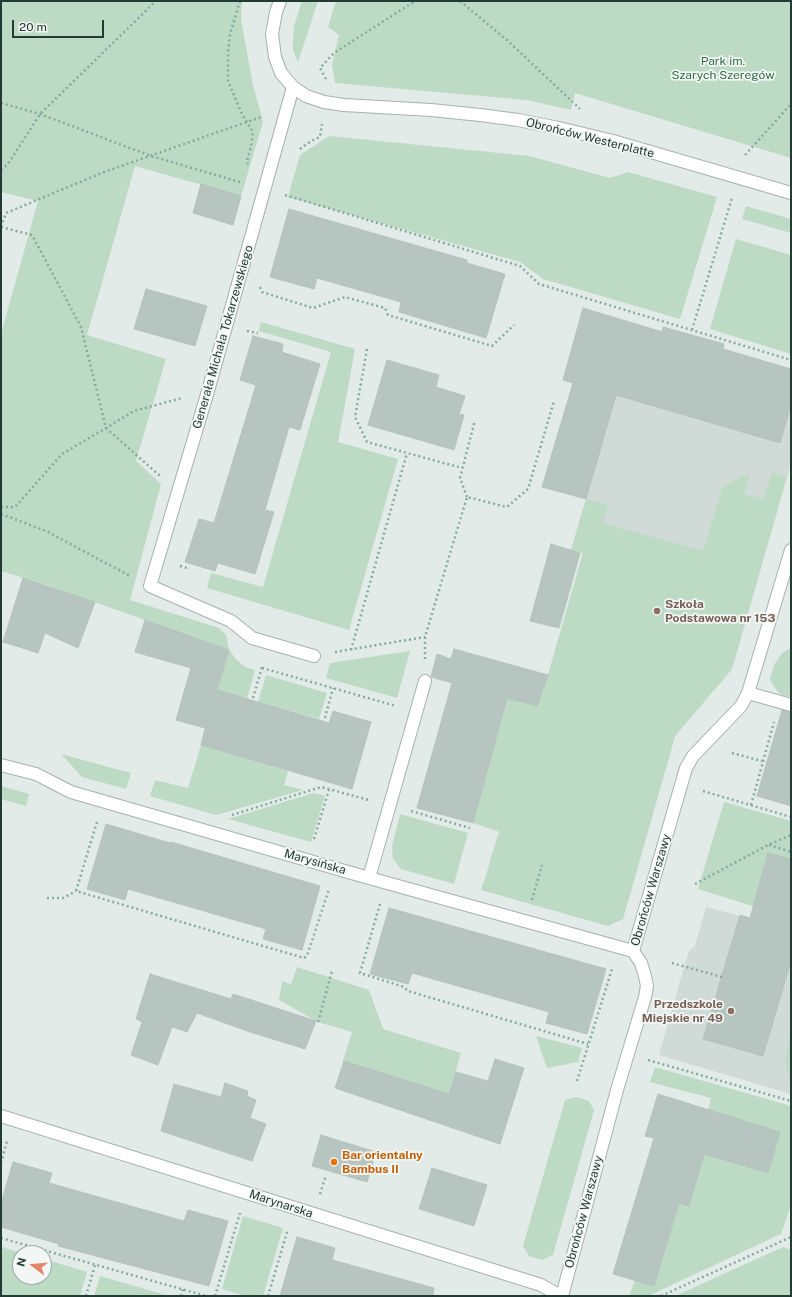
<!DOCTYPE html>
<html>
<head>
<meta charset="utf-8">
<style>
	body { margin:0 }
	#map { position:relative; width:792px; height:1297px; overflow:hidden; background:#e2ebe7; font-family:"Public Sans",sans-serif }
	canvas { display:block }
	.frame { position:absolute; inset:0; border:2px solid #243a34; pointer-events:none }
	.north { position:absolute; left:12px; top:1245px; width:40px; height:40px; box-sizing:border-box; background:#f2f7f5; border:1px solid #a0aba8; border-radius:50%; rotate:286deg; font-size:11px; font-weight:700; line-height:16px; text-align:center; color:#243a34 }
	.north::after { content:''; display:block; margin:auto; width:14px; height:18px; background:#e48567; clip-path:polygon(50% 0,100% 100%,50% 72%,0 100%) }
	.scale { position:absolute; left:12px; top:20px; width:92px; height:18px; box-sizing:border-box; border:2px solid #243a34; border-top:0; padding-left:5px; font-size:12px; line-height:14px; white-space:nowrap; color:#243a34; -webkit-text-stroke:3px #f2f7f5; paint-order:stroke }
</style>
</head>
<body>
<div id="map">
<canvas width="792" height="1297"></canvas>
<div class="frame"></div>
<div class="north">N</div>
<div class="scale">20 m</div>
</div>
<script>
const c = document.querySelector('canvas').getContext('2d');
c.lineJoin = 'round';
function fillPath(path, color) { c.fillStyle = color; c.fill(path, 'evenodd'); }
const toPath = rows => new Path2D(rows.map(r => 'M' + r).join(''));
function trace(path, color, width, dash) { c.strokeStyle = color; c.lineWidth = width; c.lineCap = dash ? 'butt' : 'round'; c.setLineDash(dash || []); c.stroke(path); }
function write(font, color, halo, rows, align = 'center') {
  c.font = font + ' "Public Sans",sans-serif'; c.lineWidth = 3.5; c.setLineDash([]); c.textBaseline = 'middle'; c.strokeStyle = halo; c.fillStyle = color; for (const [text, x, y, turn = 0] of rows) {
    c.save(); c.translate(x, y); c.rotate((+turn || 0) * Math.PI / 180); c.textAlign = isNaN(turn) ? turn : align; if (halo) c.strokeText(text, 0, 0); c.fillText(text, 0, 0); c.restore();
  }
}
fillPath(toPath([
	[583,308,662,331,663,327,724,344,723,349,791,369,791,463,732,669,675,736,628,902,489,863,548,675,583,553,571,550,586,499,542,487,567,403,573,405,579,385,563,380],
	[706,907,791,929,791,1094,659,1055,684,967,689,951,695,946]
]), '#d0dad6');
fillPath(toPath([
	[1,1,242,1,241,19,253,85,263,122,241,196,135,166,87,335,166,359,136,461,161,484,130,600,219,628,226,635,229,650,236,659,245,667,255,670,247,699,217,691,229,650,44,584,1,571,1,334,38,201,1,192],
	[302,1,318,1,298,62,293,50,293,40,294,26],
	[336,1,791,1,791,158,575,93,571,110,527,100,335,83,332,65,339,35,328,27],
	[329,136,529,156,610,178,628,172,717,197,680,319,543,279,520,262,288,197,300,155],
	[746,206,791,219,791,233,742,219],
	[736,239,791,255,791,354,710,329],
	[261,322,355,349,338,442,398,459,349,630,207,588,211,573,263,587,331,352,259,331],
	[750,473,744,494,764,499,772,473,787,477,732,669,675,736,623,919,608,926,481,890,500,832,473,823,507,698,537,706,548,675,583,553,571,550,586,499,608,505,603,523,703,551,723,487],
	[791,648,791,697,780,694,774,687,770,679,774,665,782,653],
	[410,651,397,698,326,678,330,663],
	[266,675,327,693,319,719,258,702],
	[201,745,288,771,284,785,303,790,216,815,150,796,155,780,188,788],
	[61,754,131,773,126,789,82,777],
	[1,786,29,794,26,806,1,799],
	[314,793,325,796,311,842,228,819],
	[724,802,791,821,791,929,762,909,698,889],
	[400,814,468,833,454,884,401,869,393,859,392,847],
	[297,967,369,990,383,1029,461,1053,449,1094,343,1061,352,1032,318,1022,279,1000,282,981,291,984],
	[791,1030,791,1083,785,1063],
	[536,1036,582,1048,578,1062,547,1068],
	[655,1067,791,1106,791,1205,781,1234,648,1296,629,1296,635,1280,654,1286,679,1203,689,1206,692,1194,694,1151,768,1173,780,1132,708,1110,711,1098,650,1082],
	[576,1097,589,1101,594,1110,553,1255,542,1260,529,1256,523,1246,565,1100],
	[243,1216,283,1228,263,1296,245,1296,222,1289],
	[1,1247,22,1253,20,1253,20,1277,44,1277,44,1259,87,1272,80,1296,1,1296],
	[783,1247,791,1250,791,1296,675,1296],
	[100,1276,169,1296,94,1296]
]), '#bddac4');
const building = toPath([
	[201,184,241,196,233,225,193,213,201,184],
	[289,209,467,260,467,263,505,274,486,338,399,312,401,302,317,278,314,289,270,277,289,209],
	[146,289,207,306,195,346,134,329,146,289],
	[583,308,662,332,663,327,724,344,723,349,791,369,791,405,780,443,616,395,586,499,542,487,573,383,563,380,583,308],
	[253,336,283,344,282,352,320,364,300,430,289,427,265,510,274,512,255,574,218,563,215,571,185,562,199,519,214,523,256,385,240,380,253,336],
	[387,360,439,375,436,387,465,396,459,414,464,415,454,450,368,425,387,360],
	[551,544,580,553,559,628,530,621,551,544],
	[23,578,95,602,78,648,45,633,38,653,3,642,23,578],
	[145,620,229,650,217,690,329,723,333,711,371,722,352,789,201,745,205,728,176,720,191,668,135,652,145,620],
	[454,649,548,675,537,706,507,698,473,823,417,808,452,683,431,677,437,654,451,659,454,649],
	[782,710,791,712,791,806,757,796,782,710],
	[106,824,170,843,171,842,320,886,302,950,263,939,266,929,128,889,125,900,87,889,106,824],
	[768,853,791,859,791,961,763,1056,703,1039,740,915,750,918,768,853],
	[389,908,606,969,587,1034,546,1023,549,1012,412,973,408,984,370,974,389,908],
	[150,974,231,999,233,994,316,1021,305,1049,250,1032,197,1013,187,1032,172,1027,158,1065,131,1055,142,1022,136,1019,150,974],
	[495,1059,524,1068,500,1144,335,1088,344,1061,449,1094,456,1072,488,1081,495,1059],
	[225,1083,248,1091,247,1096,256,1100,250,1118,266,1124,252,1161,161,1131,174,1084,221,1097,225,1083],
	[658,1094,780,1132,768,1173,704,1154,689,1206,679,1203,654,1286,613,1274,654,1138,645,1136,658,1094],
	[321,1135,376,1152,367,1182,312,1166,321,1135],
	[13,1162,52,1173,49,1183,184,1221,188,1210,228,1221,209,1286,58,1246,59,1244,1,1227,1,1203,13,1162],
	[432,1168,487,1185,474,1226,419,1209,432,1168],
	[297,1237,335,1248,332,1260,434,1288,433,1296,280,1296,297,1237]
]);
fillPath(building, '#b7c5c0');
trace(building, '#b5c3bd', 1);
const minor = toPath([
	[280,1,276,12,272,34,275,57,281,73,293,87,306,96,324,102,344,105,431,110,480,115,518,120,559,128,613,141,791,193],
	[293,87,208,391,150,586,231,621,252,638,314,656],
	[748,693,791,705],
	[1,765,36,774,71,792,369,878,633,951],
	[369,878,425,681],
	[633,951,686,768,693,756,741,706,748,693,791,550],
	[1,1116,541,1285,560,1296],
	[562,1296,617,1090,645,997,647,986,645,976,641,963,633,951]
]);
trace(minor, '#a5b2ae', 14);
trace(toPath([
	[240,1,230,34,228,53,228,81,242,114,253,132,251,146,247,161,248,164],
	[460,1,508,41,580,109],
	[326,79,320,68,334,53,415,1],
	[1,103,40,114,151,156,243,183],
	[300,149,311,141,320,137,322,124],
	[745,155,791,104],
	[1,170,8,164,40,114,156,1],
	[285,195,520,266,539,284,791,360],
	[1,227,32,235,81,327,106,428,160,476],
	[1,227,6,213,104,172,261,117],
	[260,287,262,292,313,308,345,297,385,308,388,315,492,346,514,325],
	[692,330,732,198],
	[247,331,258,333],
	[367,349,355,417,367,442,462,468],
	[467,497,460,478,475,420],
	[1,507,15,507,62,454,106,428,134,411,182,398],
	[1,514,46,531,130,576],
	[180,566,187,568],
	[351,650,407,453],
	[335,652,425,637],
	[425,659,425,637,467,497,507,507,528,489,554,401],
	[262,668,396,706],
	[253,698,262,667],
	[325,718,333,688],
	[732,753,762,761],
	[703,791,791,817],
	[751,805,774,722],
	[411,811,470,828],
	[232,815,321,787,369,800],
	[97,822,76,891,304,958,307,956,329,889],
	[314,839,329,790],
	[769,845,791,852],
	[695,884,768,845,791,835],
	[47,898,63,898,76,891],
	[532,900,542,865],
	[380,904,360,973,404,987,408,991,588,1044],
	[672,963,722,977],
	[318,1022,332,971],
	[648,1060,791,1101],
	[577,1081,612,969],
	[1,1163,7,1141],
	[320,1194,326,1175],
	[1,1238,206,1296],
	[86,1296,95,1265],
	[181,1296,183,1289],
	[215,1296,240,1213],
	[268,1296,288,1229],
	[661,1296,791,1237]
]), '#85ab9f', 2.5, [2, 3]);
trace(minor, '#fff', 12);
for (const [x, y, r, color] of [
	[657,611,4,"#8d6e63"],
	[731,1011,4,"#8d6e63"],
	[334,1162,4,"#e8710a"]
]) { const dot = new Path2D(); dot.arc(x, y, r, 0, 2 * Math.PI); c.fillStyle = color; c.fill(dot); trace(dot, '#f2f7f5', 1.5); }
write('12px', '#326c48', '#f2f7f5', [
	["Park im.",723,61],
	["Szarych Szeregów",723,75]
]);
write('12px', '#243a34', '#f2f7f5', [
	["Obrońców Westerplatte",590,138,14],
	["Generała Michała Tokarzewskiego",223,337,-74],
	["Marysińska",315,862,16],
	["Obrońców Warszawy",651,890,-74],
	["Marynarska",281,1204,18],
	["Obrońców Warszawy",584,1212,-75]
]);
write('bold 12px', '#785e54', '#f2f7f5', [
	["Szkoła",665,604],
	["Podstawowa nr 153",665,618],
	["Przedszkole",723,1004,"right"],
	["Miejskie nr 49",723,1018,"right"]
], 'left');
write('bold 12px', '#c56008', '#f2f7f5', [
	["Bar orientalny",342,1155],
	["Bambus II",342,1169]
], 'left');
</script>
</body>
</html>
